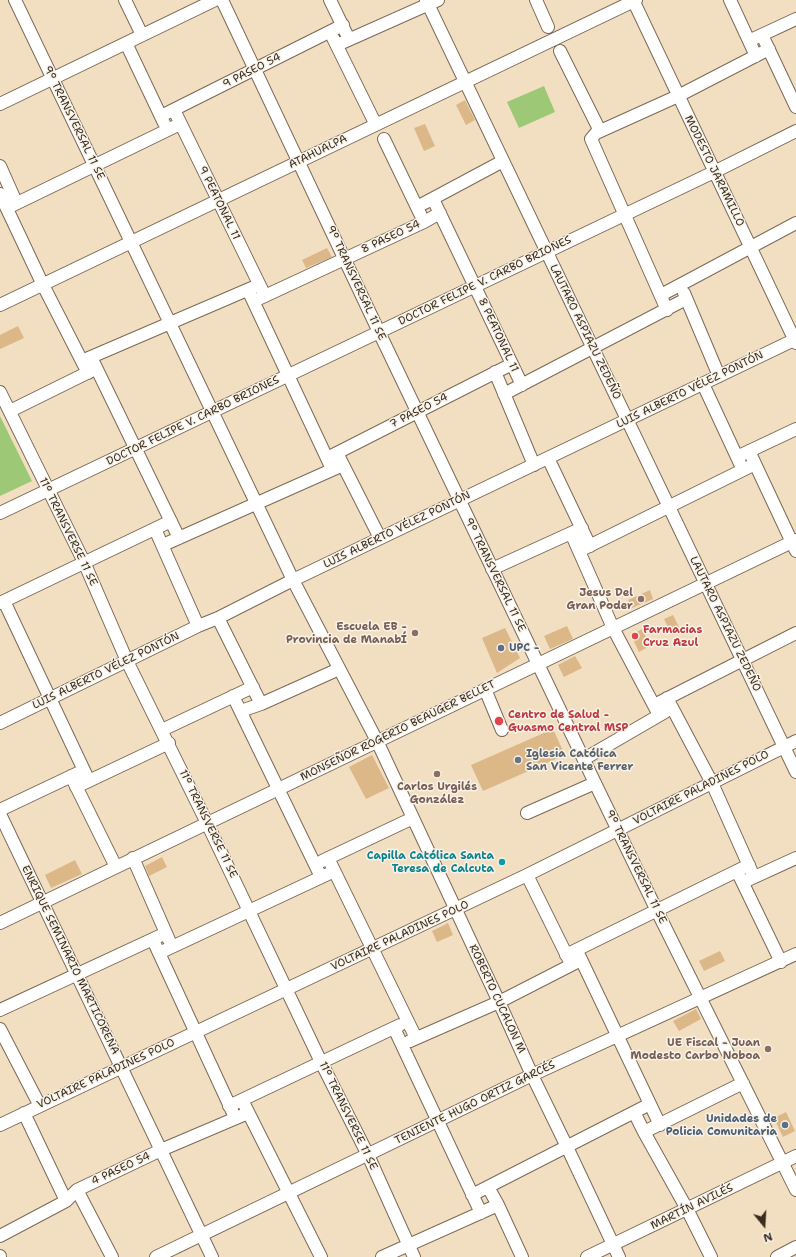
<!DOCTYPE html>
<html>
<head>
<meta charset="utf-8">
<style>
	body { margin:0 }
	#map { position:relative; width:796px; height:1257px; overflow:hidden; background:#f2dfc1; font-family:"Shantell Sans",sans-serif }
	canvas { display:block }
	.north { position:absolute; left:744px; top:1205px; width:40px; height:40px; -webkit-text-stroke:3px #f7f3e8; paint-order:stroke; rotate:162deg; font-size:11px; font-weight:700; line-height:16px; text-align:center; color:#3b2a1e }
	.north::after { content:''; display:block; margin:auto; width:14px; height:18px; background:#3b2a1e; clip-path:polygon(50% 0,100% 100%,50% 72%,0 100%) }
</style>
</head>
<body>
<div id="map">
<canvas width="796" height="1257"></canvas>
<div class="north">N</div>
</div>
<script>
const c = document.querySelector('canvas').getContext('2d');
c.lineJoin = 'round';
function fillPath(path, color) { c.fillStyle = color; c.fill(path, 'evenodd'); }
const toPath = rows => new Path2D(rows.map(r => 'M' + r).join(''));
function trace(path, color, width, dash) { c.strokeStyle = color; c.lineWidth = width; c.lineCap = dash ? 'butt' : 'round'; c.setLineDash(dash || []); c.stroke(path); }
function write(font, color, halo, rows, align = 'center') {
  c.font = font + ' "Shantell Sans",sans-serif'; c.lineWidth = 3; c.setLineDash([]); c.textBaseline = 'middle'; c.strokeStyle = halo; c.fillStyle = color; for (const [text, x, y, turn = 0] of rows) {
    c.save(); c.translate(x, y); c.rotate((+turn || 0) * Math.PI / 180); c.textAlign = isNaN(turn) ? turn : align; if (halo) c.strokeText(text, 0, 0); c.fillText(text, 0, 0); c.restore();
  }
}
fillPath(toPath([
	[544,86,555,112,519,128,507,102],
	[0,416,32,481,0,496]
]), '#9dc976');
fillPath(toPath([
	[465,100,475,120,466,125,456,105],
	[425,124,435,146,424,151,414,128],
	[327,248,332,257,306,268,302,260],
	[18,326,24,338,0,349,0,335],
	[650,590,653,599,632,608,628,600],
	[673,615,681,631,672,635,664,619],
	[567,626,573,639,550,649,544,636],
	[505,628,520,658,497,673,482,638],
	[642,629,650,646,639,652,631,635],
	[575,656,582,668,564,677,558,665],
	[553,729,565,755,483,791,471,765],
	[372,755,389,788,366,799,349,767],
	[162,857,167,867,149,876,145,866],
	[75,860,82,874,51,888,45,875],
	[448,923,453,935,437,942,432,931],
	[720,951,725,961,704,971,699,961],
	[696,1009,701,1019,679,1031,673,1021],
	[786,1112,795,1131,783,1137,774,1118]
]), '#dcb788');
const minor = toPath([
	[15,0,293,580,377,741,499,1002,532,1075,567,1147,619,1257],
	[125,0,142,35],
	[222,0,379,332,595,783,657,911,796,1190],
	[330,0,346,33],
	[426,0,796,772],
	[536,0,548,27],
	[633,0,796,343],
	[730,0,756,56],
	[762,35,796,107],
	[333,38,373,119],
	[755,38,796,19],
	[126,43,164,123],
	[337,45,438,0],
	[560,51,600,131],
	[0,104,215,0],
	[174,110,265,296],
	[161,116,343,25],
	[384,139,424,222],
	[0,166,16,202],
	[0,194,42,283,88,373],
	[433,199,522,385],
	[417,207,503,161],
	[7,208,180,124],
	[248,290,332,469],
	[684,293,719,376],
	[661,295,796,223],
	[254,301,424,222,440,213],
	[0,305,636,0],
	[667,310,591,139,596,133,678,96,769,49],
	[91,357,179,538],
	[84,360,254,287],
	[495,372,534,465],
	[703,384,743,470],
	[0,392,84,562,127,661,207,823,321,1062,368,1155,414,1257],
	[504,394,686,299],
	[10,411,95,369],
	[749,451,796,551],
	[741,455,796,429],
	[339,457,380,538],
	[327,458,512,364],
	[548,458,590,546],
	[0,513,714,172,796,131],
	[155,529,198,626],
	[571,533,613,628,659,715],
	[163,545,343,465],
	[579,551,755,464],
	[492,569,582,528],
	[4,601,89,781],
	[0,603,171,521],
	[218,618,261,704],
	[485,689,502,730],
	[233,696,321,877],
	[667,698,712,783,754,877],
	[660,702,796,633],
	[241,711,261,704,339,669],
	[0,723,198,626,218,618,293,580,796,339],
	[162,730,253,687],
	[584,759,665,712],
	[71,776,116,867],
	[76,787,169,743],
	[0,810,78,773],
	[527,813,595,783],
	[0,814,212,1257],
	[133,858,169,940],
	[328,858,416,1038],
	[322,861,413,818],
	[737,871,781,962],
	[527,875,570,962],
	[748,880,796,858],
	[0,923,796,540],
	[153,940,233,1113],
	[159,953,328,874],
	[578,953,660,1125],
	[566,955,749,865],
	[0,1010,166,933],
	[394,1028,481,1213],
	[0,1029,40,1106],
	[410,1041,499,1002,581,960],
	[229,1106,400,1025],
	[245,1106,321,1257],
	[634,1112,644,1132,687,1209,711,1257],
	[24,1113,66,1201],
	[0,1125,527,875,796,741],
	[644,1132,743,1083],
	[488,1187,498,1205,522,1257],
	[77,1190,112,1257],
	[472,1195,650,1104],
	[0,1236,66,1201,77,1190,161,1150,248,1113],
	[0,1256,0,1257],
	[156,1257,532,1075,796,954],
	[382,1257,498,1205],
	[587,1257,796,1156],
	[777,1257,796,1247]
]);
trace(minor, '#7b6957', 14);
trace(minor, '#fff', 12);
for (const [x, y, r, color] of [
	[641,599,4,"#8d6e63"],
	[415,633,4,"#8d6e63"],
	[635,636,4,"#e0444e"],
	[501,648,4,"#5c6f8a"],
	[499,721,5,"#e0444e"],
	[518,760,4,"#6b7280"],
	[437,774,4,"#8d6e63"],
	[502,862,4,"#0f9aa8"],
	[768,1049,4,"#8d6e63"],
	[785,1125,4,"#5c6f8a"]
]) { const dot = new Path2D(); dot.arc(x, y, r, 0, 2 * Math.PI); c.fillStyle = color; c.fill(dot); trace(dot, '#f7f3e8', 1.5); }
write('11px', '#3b2a1e', '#f7f3e8', [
	["9 PASEO 54",252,71,-27],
	["9° TRANSVERSAL 11 SE",74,123,64],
	["ATAHUALPA",318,152,-26],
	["MODESTO JARAMILLO",714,171,64],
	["9 PEATONAL 11",219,203,64],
	["8 PASEO 54",391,237,-25],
	["DOCTOR FELIPE V. CARBO BRIONES",485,281,-26],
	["9° TRANSVERSAL 11 SE",356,283,65],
	["LAUTARO ASPIAZU ZEDEÑO",585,332,64],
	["8 PEATONAL 11",498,335,65],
	["LUIS ALBERTO VÉLEZ PONTÓN",690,390,-26],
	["7 PASEO 54",419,411,-27],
	["DOCTOR FELIPE V. CARBO BRIONES",193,421,-26],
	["LUIS ALBERTO VÉLEZ PONTÓN",397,530,-26],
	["11° TRANSVERSE 11 SE",68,532,64],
	["9° TRANSVERSAL 11 SE",495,575,64],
	["LAUTARO ASPIAZU ZEDEÑO",725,624,64],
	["LUIS ALBERTO VÉLEZ PONTÓN",106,671,-26],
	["MONSEÑOR ROGERIO BEAUGER BELLET",398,731,-26],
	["VOLTAIRE PALADINES POLO",701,788,-27],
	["11° TRANSVERSE 11 SE",208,824,64],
	["9° TRANSVERSAL 11 SE",636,867,64],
	["VOLTAIRE PALADINES POLO",400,936,-25],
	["ENRIQUE SEMINARIO MARTICORENA",70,960,64],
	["ROBERTO CUCALON M",497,999,65],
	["VOLTAIRE PALADINES POLO",106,1074,-25],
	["TENIENTE HUGO ORTIZ GARCÉS",475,1103,-26],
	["11° TRANSVERSE 11 SE",348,1116,64],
	["4 PASEO 54",121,1169,-25],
	["MARTÍN AVILÉS",692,1207,-26]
]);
write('bold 11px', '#785e54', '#f7f3e8', [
	["Jesus Del",633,593],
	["Gran Poder",633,606],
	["Escuela EB -",407,627],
	["Provincia de ManabÍ",407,640],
	["Carlos Urgilés",437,787,"center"],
	["González",437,800,"center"],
	["UE Fiscal - Juan",760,1043],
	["Modesto Carbo Noboa",760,1056]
], 'right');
write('bold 11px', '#be3a42', '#f7f3e8', [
	["Farmacias",643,630],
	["Cruz Azul",643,643],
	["Centro de Salud -",508,715],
	["Guasmo Central MSP",508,728]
], 'left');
write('bold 11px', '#4e5e75', '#f7f3e8', [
	["UPC -",509,648],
	["Unidades de",777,1119,"right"],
	["Policia Comunitaria",777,1132,"right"]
], 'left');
write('bold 11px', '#5b616d', '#f7f3e8', [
	["Iglesia Católica",526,754],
	["San Vicente Ferrer",526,767]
], 'left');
write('bold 11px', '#0d838f', '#f7f3e8', [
	["Capilla Católica Santa",494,856],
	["Teresa de Calcuta",494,869]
], 'right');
</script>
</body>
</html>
